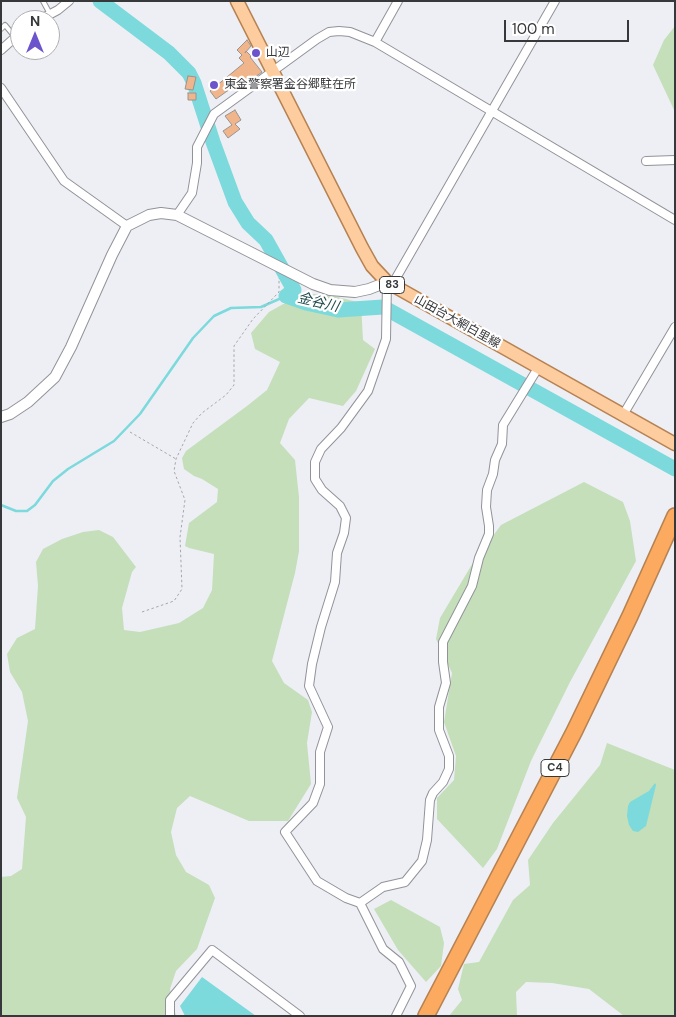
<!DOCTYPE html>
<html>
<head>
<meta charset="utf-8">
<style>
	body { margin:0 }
	#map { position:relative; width:676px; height:1017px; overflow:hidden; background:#edeff5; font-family:"DM Sans",sans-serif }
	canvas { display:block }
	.frame { position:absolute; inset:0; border:2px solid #37383a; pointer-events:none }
	.north { position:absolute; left:10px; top:10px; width:50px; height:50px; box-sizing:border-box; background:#fff; border:1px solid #afafb0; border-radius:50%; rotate:0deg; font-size:14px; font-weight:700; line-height:20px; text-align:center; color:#37383a }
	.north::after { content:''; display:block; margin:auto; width:18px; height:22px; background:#6c54cd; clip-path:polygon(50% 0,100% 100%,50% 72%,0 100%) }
	.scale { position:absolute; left:504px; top:20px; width:125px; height:22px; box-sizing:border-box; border:2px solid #37383a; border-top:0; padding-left:6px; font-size:15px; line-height:18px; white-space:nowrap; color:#37383a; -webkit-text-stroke:4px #fff; paint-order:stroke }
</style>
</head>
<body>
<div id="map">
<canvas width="676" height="1017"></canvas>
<div class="frame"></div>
<div class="north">N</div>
<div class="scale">100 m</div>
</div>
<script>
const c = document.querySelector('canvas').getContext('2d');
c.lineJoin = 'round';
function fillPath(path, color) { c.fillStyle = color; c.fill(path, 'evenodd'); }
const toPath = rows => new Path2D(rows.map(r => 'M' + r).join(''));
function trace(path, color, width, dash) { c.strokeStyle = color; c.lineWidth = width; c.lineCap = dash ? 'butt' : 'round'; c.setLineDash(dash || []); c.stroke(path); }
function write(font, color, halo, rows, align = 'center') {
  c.font = font + ' "DM Sans","Noto Sans JP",sans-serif'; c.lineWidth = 4.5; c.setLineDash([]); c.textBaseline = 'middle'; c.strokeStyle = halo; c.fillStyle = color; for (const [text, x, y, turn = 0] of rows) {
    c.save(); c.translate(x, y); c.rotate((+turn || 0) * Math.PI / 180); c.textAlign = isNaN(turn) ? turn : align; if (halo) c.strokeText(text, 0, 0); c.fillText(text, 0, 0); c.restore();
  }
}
fillPath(toPath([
	[675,26,675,112,653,65,664,40],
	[303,293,334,296,361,303,363,340,375,349,356,391,343,406,309,398,289,419,280,443,295,460,299,497,299,551,295,573,272,661,284,683,308,700,312,712,307,743,311,784,288,821,249,821,190,796,177,808,171,832,176,855,186,872,209,885,215,898,197,949,176,971,170,989,176,1016,1,1016,1,877,11,876,22,869,26,817,17,798,28,721,22,692,10,672,7,654,17,638,35,629,38,586,36,562,43,549,62,539,83,532,99,530,113,537,136,567,132,572,122,608,124,630,140,632,179,623,203,608,212,590,214,554,189,548,185,546,189,523,217,502,218,489,202,479,194,476,184,469,182,458,186,451,247,406,267,390,280,362,255,349,251,333,269,312],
	[584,482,623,502,630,521,636,561,570,682,531,761,497,849,483,868,437,819,437,798,454,780,456,756,444,722,452,673,436,639,440,618,471,566,501,525],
	[607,743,675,770,675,1016,624,1016,589,989,552,983,526,982,516,992,517,1016,449,1016,462,1000,458,989,464,964,479,962,513,900,530,885,528,860,553,823,600,765],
	[391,900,440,927,444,943,441,966,426,982,398,950,374,909]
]), '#c4dfba');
fillPath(toPath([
	[655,783,656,785,646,826,638,832,633,831,629,825,627,816,628,806,630,802,649,791],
	[202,977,256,1016,185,1016,180,1006]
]), '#7cd9dc');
trace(toPath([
	[1,505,16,511,27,511,35,505,53,481,68,469,114,441,140,414,193,338,214,316,231,308,261,307,286,296]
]), '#7cd9dc', 2.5);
trace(toPath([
	[100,1,169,53,189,73,194,83,213,142,235,202,248,223,266,240,294,290,286,296],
	[286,296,306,303,338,310,383,307,675,469]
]), '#7cd9dc', 15);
const building = toPath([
	[247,40,251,46,245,53,246,51,251,56,250,57,262,72,243,86,240,82,216,99,210,91,244,63,239,58,242,55,237,50,247,40],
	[188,76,196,77,193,90,185,89,188,76],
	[188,93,196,93,196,100,188,100,188,93],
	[235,110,241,120,235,124,240,129,228,138,223,131,232,125,225,116,235,110]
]);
fillPath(building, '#f0b58b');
trace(building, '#9a9490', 1);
const service = toPath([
	[43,1,50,14],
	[1,29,5,25,15,37]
]);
const minor = toPath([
	[39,20,58,10,69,1],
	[375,42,398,1],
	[1,50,20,33],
	[1,88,64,181,127,226],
	[646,161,675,160],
	[177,215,192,193,197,163,197,147,214,114,317,39,329,32,339,31,350,32,375,42,675,220],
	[387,282,386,339,368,391,341,428,321,449,315,462,315,479,322,490,340,506,346,518,344,533,337,553,335,582,321,627,312,664,309,686,328,727,320,752,320,784,313,803,285,832,317,881,346,898,360,903,383,949,399,962,411,986,396,1016],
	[392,285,555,1],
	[623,415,675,327],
	[360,903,383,887,405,882,422,861,427,840,430,800,433,793,443,782,449,769,449,756,439,730,439,707,446,683,443,662,443,642,472,586,479,558,489,534,489,526,486,507,487,490,493,474,495,460,502,444,503,425,538,368],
	[170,1016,170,1000,212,950,300,1016]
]);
const tertiary = toPath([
	[1,417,10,414,28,402,55,377,71,347,112,255,127,226,149,215,161,213,177,215,313,284,330,290,355,292,369,289,387,282]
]);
const primary = toPath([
	[237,1,362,248,372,266,387,282,675,444]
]);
const motorway = toPath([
	[426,1016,574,732,630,616,675,516]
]);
trace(service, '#929399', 6);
trace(minor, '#929399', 10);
trace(tertiary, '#929399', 12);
trace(primary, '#b78252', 15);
trace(motorway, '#b78252', 18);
trace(toPath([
	[130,432,176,459],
	[142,612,174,601,182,589,180,537,185,500,174,471,176,459,193,423,202,413,226,395,234,385,234,346,253,319,279,292,279,278]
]), '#a4a6aa', 1, [2.5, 2.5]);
trace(service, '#fff', 4);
trace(minor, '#fff', 8);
trace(tertiary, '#fff', 10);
trace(primary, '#fdcc9f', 12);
trace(motorway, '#fcaa5f', 15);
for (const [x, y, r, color] of [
	[256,53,5,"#6c54cd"],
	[214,85,5,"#6c54cd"]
]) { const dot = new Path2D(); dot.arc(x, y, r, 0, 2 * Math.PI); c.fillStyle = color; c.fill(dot); trace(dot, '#fff', 2); }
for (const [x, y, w] of [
	[392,285,25],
	[555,768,28]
]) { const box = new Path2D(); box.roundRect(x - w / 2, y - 8.5, w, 17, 4); c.fillStyle = '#fff'; c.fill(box); trace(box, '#37383a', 1); }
write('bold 11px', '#37383a', null, [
	["83",392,285],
	["C4",555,768]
]);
write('12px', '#37383a', '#fff', [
	["山辺",266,53],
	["東金警察署金谷郷駐在所",224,85]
], 'left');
write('12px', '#37383a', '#fff', [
	["山田台大網白里線",457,322,29]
]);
write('italic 14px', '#224c4e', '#fff', [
	["金谷川",318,303,13]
]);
</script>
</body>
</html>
